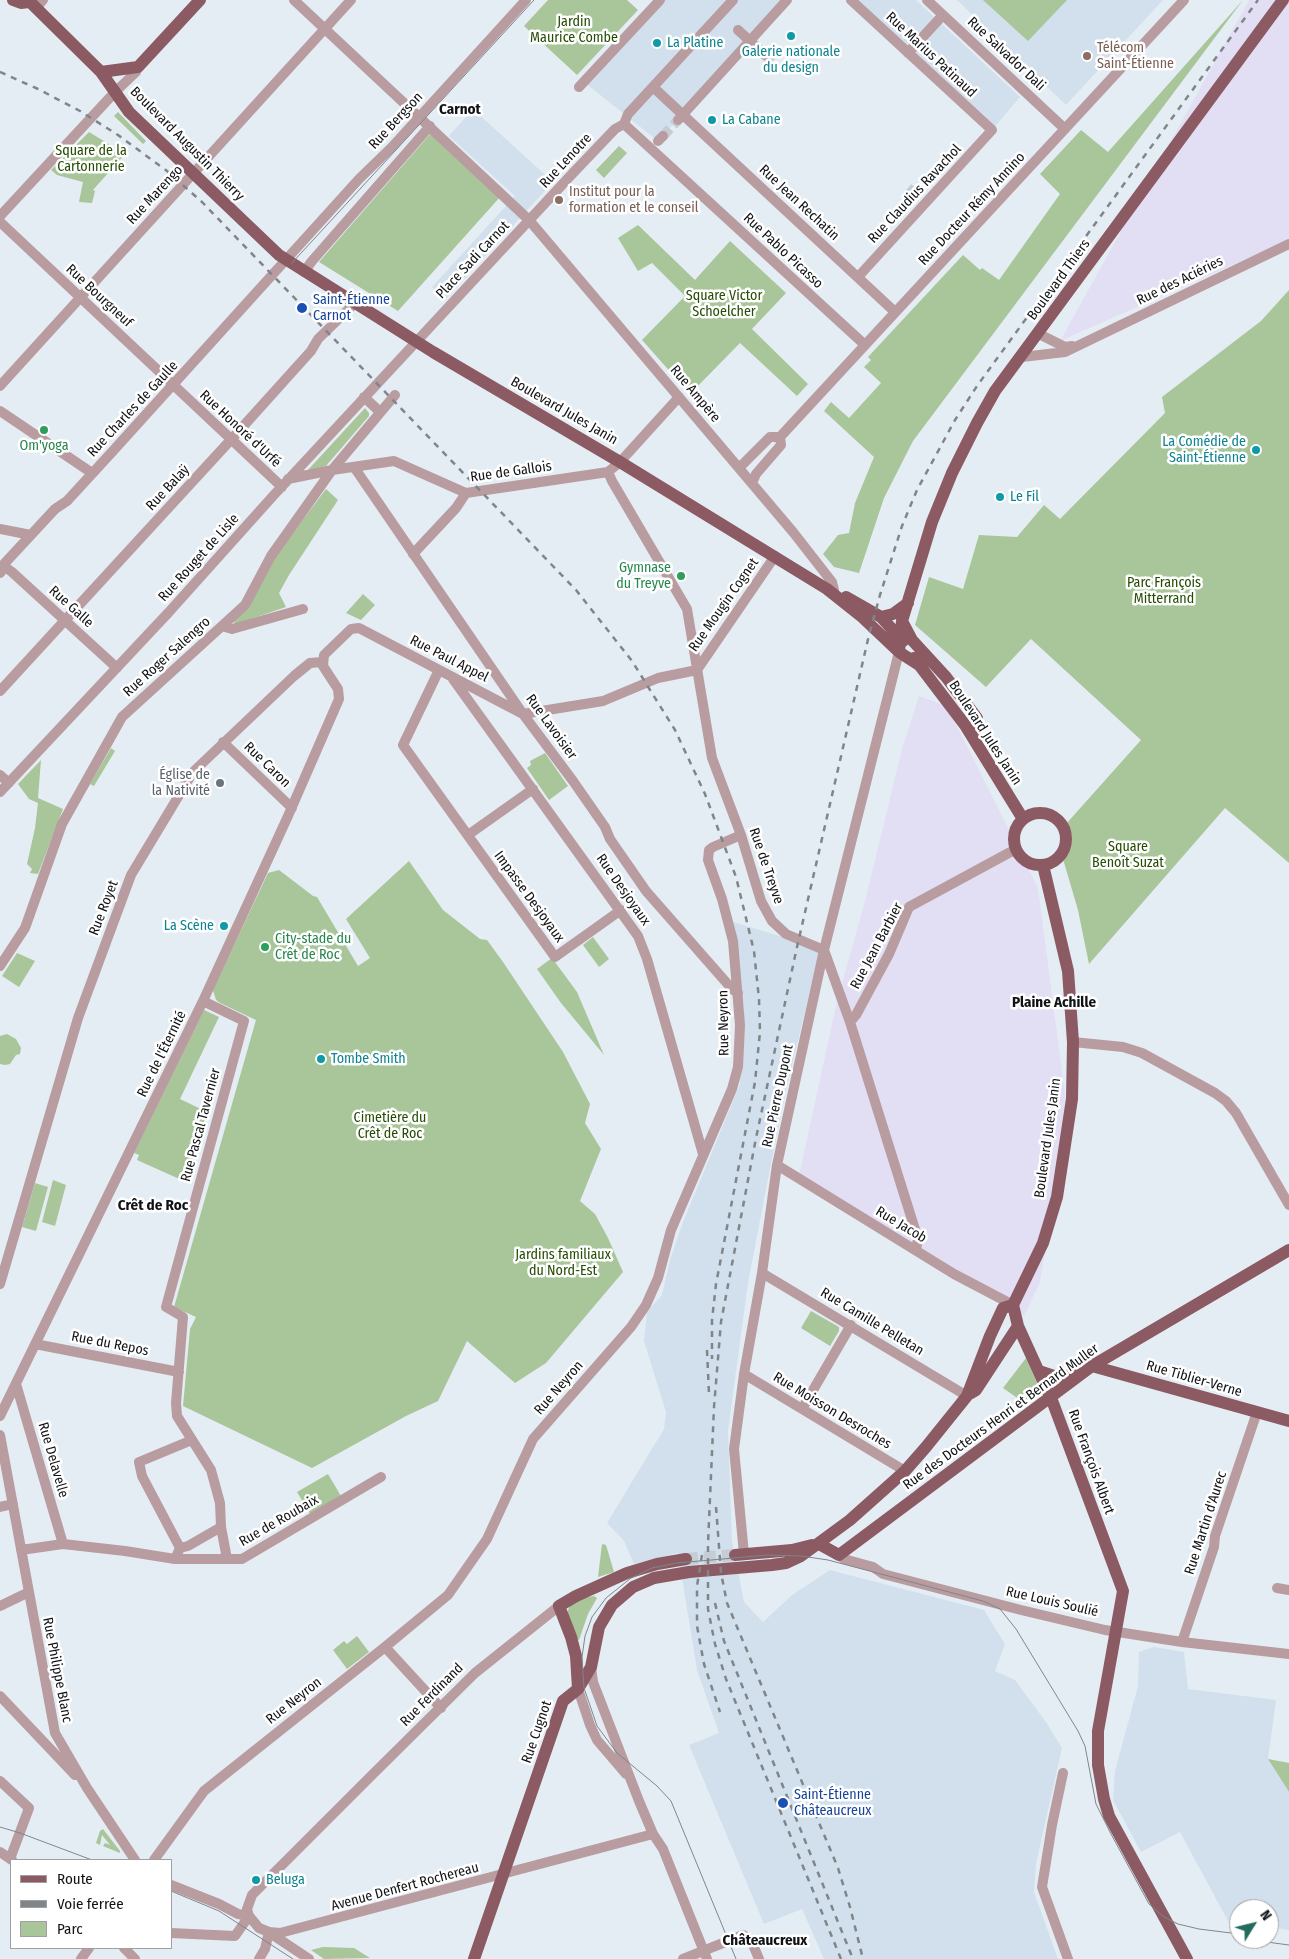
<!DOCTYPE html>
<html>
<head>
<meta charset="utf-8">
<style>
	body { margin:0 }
	#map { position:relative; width:1289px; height:1959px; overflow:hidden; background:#e5edf4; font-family:"Fira Sans Condensed",sans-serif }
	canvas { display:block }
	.legend { position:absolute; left:10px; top:1859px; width:162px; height:90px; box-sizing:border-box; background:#fff; border:1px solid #9fa0a1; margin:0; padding:6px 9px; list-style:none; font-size:15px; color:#101215 }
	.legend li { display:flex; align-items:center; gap:10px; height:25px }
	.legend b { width:25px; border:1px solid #9fa0a1 }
	.north { position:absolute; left:1229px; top:1899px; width:50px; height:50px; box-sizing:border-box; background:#fff; border:1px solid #9fa0a1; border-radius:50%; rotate:54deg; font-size:14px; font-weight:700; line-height:20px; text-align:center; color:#101215 }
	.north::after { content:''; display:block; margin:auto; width:18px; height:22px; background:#246a5e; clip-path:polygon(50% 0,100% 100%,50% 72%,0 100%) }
</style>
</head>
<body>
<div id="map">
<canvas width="1289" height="1959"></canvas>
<ul class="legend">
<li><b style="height:6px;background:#8b5a62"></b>Route</li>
<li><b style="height:6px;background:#80858a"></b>Voie ferrée</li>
<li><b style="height:14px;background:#a9c59a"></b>Parc</li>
</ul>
<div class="north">N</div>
</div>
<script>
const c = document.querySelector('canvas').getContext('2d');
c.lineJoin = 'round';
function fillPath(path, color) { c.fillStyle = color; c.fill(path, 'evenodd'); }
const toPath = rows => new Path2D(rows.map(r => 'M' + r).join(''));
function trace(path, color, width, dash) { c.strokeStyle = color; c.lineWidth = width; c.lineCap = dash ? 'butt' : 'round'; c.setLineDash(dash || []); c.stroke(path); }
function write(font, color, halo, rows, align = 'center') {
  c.font = font + ' "Fira Sans Condensed",sans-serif'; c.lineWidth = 5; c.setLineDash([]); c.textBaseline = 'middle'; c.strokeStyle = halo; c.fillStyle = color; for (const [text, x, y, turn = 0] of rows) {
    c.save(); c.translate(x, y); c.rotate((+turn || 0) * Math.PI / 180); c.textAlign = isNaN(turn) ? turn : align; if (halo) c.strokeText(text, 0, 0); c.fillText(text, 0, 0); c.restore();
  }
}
fillPath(toPath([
	[660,0,787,0,658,141,584,82],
	[851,0,916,0,1020,97,992,130],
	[957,0,1163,0,1066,105],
	[473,109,553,182,445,300,432,287,515,196,449,136],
	[733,922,820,948,786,1091,772,1158,748,1283,728,1431,732,1541,744,1602,763,1622,792,1595,830,1570,984,1610,1005,1644,995,1671,1015,1680,1046,1722,1062,1748,1036,1864,1034,1892,1058,1959,824,1959,802,1909,764,1924,689,1745,719,1733,697,1670,678,1553,634,1564,624,1541,607,1523,664,1429,666,1412,644,1341,647,1312,662,1295,670,1260,683,1222,740,1084],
	[1154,1647,1184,1652,1188,1689,1276,1700,1268,1759,1289,1792,1289,1930,1269,1927,1269,1909,1239,1909,1239,1923,1228,1921,1180,1832,1141,1852,1113,1800,1115,1771,1138,1686,1139,1652]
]), '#d1e0ec');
fillPath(toPath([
	[1249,0,1289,0,1289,240,1060,341],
	[919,696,947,706,1038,888,1068,1117,1040,1282,1024,1316,798,1180,837,1001,865,901,902,749]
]), '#e2dff5');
fillPath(toPath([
	[548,0,627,0,638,10,577,75,524,26],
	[983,0,1067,0,1028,41],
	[1243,0,913,441,884,498,859,573,834,567,823,554,838,535,849,533,855,503,874,457,824,411,831,402,849,418,881,383,864,367,871,360,868,357,963,255,980,270,982,268,999,280,1060,194,1040,174,1081,130,1108,152],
	[118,112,146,141,143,144,114,116],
	[89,132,125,154,93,190,95,191,92,203,79,202,83,182,57,175,51,170],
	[431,133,500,197,398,311,319,262],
	[619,146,627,153,604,178,596,170],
	[638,225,695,280,730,241,786,293,752,329,808,384,797,396,740,343,690,394,642,340,685,296,652,263,638,271,618,238],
	[1289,290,1289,863,1225,808,1089,964,1078,910,1063,859,1069,839,1066,824,1141,740,1031,639,986,687,915,625,929,577,963,589,979,535,1017,537,1044,505,1060,519,1165,413,1162,397,1261,321],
	[365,408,369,413,369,416,326,466,307,471],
	[326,489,338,500,289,575,279,593,286,607,236,624,234,622,280,550],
	[363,594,375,605,361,620,346,613],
	[111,748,115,751,94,786,90,784],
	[545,753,568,786,549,800,527,768,531,765,530,761],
	[41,760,38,798,63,809,38,874,30,873,32,869,27,864,35,828,38,803,29,799,18,784],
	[409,861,443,910,480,939,487,940,503,962,563,1052,590,1104,585,1123,601,1149,580,1201,595,1214,608,1238,623,1272,546,1363,515,1383,467,1341,438,1401,406,1416,312,1468,183,1406,190,1329,196,1317,174,1307,256,1020,220,1003,216,1000,213,990,268,873,279,870,313,896,317,897,358,966,370,958,346,919],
	[593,937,609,959,599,967,583,945],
	[17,953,35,961,19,987,2,976],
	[552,958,577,992,604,1055,561,1003,537,969],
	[204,1010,219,1017,180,1099,207,1112,186,1182,137,1160,139,1155,134,1153],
	[7,1034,16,1039,21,1048,20,1054,16,1055,10,1064,5,1065,0,1064,0,1036],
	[53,1180,66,1185,55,1226,42,1222],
	[35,1183,48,1187,36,1231,22,1227],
	[811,1311,839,1327,839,1331,830,1346,801,1328],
	[1026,1358,1041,1392,1026,1404,1003,1388],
	[328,1474,341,1496,310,1514,297,1492],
	[602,1544,606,1545,614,1572,598,1577],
	[594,1596,597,1598,588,1614,579,1640,575,1638,567,1615,568,1610,570,1605,583,1598],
	[357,1636,369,1652,347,1669,333,1650,344,1641,347,1644],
	[1268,1759,1289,1763,1289,1792],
	[103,1829,120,1851,120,1853,103,1846,105,1843,110,1845,102,1835,100,1845,96,1843,100,1831],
	[323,1947,354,1948,370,1958,324,1959,311,1950]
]), '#a9c59a');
trace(toPath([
	[765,55,774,64],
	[663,136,678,120],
	[908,188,918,197]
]), '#c5ccd3', 10, [10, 5]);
trace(toPath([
	[686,1559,735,1555]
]), '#c5ccd3', 12, [12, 6]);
trace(toPath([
	[294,0,529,220,793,532,832,582,834,590],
	[851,0,992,130,858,277],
	[927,0,1065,129],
	[36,8,43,0],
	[738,30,765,55],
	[908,53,943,15],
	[579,87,660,0],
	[653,87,895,312],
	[678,120,787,0],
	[624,124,865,345],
	[624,124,628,114,733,0],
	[658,141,663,136],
	[0,216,115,92,136,72,138,67],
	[0,222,282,487],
	[304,272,312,261,430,126],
	[1039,334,1065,347,1072,346],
	[1022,357,1065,352,1289,244],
	[0,386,351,0],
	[364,397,380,412],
	[0,411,92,473],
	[354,467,523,714,573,781,605,827,610,839,646,891,732,989,738,993],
	[739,468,770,437,780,437,1184,0],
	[608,472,612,481,687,609,712,758,741,835,761,901,772,921,786,934,824,950,850,1022,918,1239,916,1250],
	[288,479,332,470,394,461,466,493,608,472,620,462,679,397],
	[752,483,756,474,781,445,780,437],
	[0,529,31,535],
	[413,554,456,508,466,493],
	[5,567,12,572,117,668],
	[0,573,5,567,4,564,55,509,67,501,112,452,359,179,392,147,526,0],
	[222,626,232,629,303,609],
	[439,670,403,745,555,957,621,910],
	[697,670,775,556],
	[453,679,638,936,647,959,703,1154],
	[0,691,238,432,311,351,318,339,355,303],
	[523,714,603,701,658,678,697,670],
	[223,742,292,808],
	[0,775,9,783],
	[0,792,169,612,273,496,573,173,615,129,624,124],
	[468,835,533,789],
	[0,966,25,928,62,824,122,717,245,605,271,556,332,470,395,395],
	[203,1001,244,1021,166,1307,183,1317,176,1403,177,1416,211,1470,220,1503,221,1527,227,1559],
	[850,1022,856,1015,889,954,909,907,1016,849],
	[1073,1042,1123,1047,1142,1053,1215,1093,1226,1101,1236,1113,1289,1205],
	[777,1165,954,1274,1013,1305],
	[762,1273,967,1396],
	[0,1284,78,1018,131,875,193,772,294,676,310,663,322,662],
	[35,1344,179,1372],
	[744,1374,905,1471],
	[16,1384,63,1544],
	[802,1409,851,1325],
	[0,1416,203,1001,288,816,339,699,338,689,323,666,324,655,351,629,359,628,523,714],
	[0,1435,55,1733,87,1788,135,1860],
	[0,1507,13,1504],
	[180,1548,188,1546,221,1527],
	[21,1550,63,1544,125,1551,175,1559,242,1559,381,1477],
	[744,1554,734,1449,744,1374,762,1273,777,1165,824,950,899,652],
	[839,1555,844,1559,873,1567,883,1574,1021,1610,1105,1630,1182,1642,1289,1654],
	[175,1559,180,1548,142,1476,139,1462,192,1440],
	[1277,1588,1289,1590],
	[0,1606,29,1592],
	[559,1606,475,1673,373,1774,252,1895,247,1909,249,1916,259,1928,269,1932,280,1933,653,1834],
	[1182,1642,1214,1547,1215,1536,1257,1412],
	[385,1647,441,1708],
	[591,1667,593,1682,639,1801,653,1834,663,1849,707,1959],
	[578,1689,590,1725,597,1740,626,1774],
	[0,1696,75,1775],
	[1063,1773,1052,1825,1042,1887,1068,1959],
	[0,1781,29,1808,10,1859],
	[0,1852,12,1860],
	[154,1860,204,1791,385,1647,448,1595,487,1539,533,1439,631,1327,646,1305,658,1278,671,1230,732,1089,738,1067,740,1025,733,941,722,899,708,860,709,850,713,847,741,835],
	[171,1885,219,1904,238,1914,249,1916],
	[171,1933,235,1936,249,1916],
	[270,1933,309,1959],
	[124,1948,135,1959],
	[81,1959,89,1948],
	[259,1959,265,1949,269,1932],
	[683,1959,743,1935,751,1940,759,1959]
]), '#b99ca0', 10);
trace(toPath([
	[13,0,21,3,29,2],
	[28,0,101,72,129,112,279,255,433,352,620,462,827,589,861,616,899,652,919,665],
	[101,72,138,67,200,0],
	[846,597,881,617,903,641],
	[881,617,893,614,908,603],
	[902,621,912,640,946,677,977,718,973,737],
	[899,652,902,621,932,522,952,473,977,423,995,391,1283,0],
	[914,658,965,725,1023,819],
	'1014 839a26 26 0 1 1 52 0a26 26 0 1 1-52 0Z',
	[1013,1305,1018,1326,1053,1403,1123,1591,1098,1731,1098,1765,1104,1799,1109,1816,1187,1959],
	[1092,1366,1289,1421],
	[1039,1371,1057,1377,1079,1374],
	[971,1393,976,1390,1018,1326],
	[819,1544,839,1555,1092,1366,1289,1250],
	[735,1555,792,1550,812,1545],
	[578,1689,576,1656,571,1637,559,1606,576,1596,627,1573,657,1564,686,1559],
	[474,1959,563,1701,578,1689,591,1667,599,1627,612,1605,633,1587,654,1578,689,1572,772,1565,786,1563,801,1556,850,1520,905,1471,926,1447,967,1396,990,1336,1003,1308,1013,1305,1043,1243,1057,1197,1072,1099,1073,1042,1068,971,1043,865]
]), '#8b5a62', 12);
trace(toPath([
	[291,264,534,0],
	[0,1827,20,1833,92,1860],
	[171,1891,219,1911,293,1959],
	[1244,1939,1289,1945],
	[736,1959,671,1801,657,1786,617,1753,597,1726,584,1688,582,1657,585,1636,592,1617,606,1598,631,1578,652,1568,677,1563,768,1555,801,1556,828,1560,983,1601,1000,1609,1016,1629,1078,1731,1085,1746,1096,1804,1111,1834,1149,1904,1164,1917,1178,1924,1199,1929,1239,1934]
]), '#80858a', 1);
trace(toPath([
	[0,72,38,89,80,111,118,135,167,171,202,202,576,590,632,661,675,730,705,794,736,877,754,951,759,999,760,1032,755,1082,716,1284,712,1320,712,1359],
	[707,1350,709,1394],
	[716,1507,721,1573,727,1603,838,1868,850,1907,863,1959],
	[702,1555,697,1586,697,1626,704,1664,720,1712],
	[715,1603,724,1641,853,1959],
	[841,1959,726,1679,715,1644,708,1609,708,1544,714,1407,721,1322,756,1138,797,947,869,635,880,595,902,526,917,490,955,420,977,386,1258,0]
]), '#80858a', 2.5, [6, 6]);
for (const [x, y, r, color] of [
	[791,36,5,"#0f9aa8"],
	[657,43,5,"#0f9aa8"],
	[1087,56,5,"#8d6e63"],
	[712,120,5,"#0f9aa8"],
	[559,200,5,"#8d6e63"],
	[302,308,6,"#1a4fb4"],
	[44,430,5,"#2e9e5b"],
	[1256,450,5,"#0f9aa8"],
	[1000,497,5,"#0f9aa8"],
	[681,576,5,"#2e9e5b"],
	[220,783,5,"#6b7280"],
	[224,926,5,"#0f9aa8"],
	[265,947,5,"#2e9e5b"],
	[321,1059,5,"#0f9aa8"],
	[783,1803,6,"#1a4fb4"],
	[256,1880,5,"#0f9aa8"]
]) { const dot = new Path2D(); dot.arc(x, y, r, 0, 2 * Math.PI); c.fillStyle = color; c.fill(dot); trace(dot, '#fff', 2); }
write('14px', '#254c02', '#fff', [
	["Jardin",574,22],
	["Maurice Combe",574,38],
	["Square de la",91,151],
	["Cartonnerie",91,167],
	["Square Victor",724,296],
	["Schoelcher",724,312],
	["Parc François",1164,583],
	["Mitterrand",1164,599],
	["Square",1128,847],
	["Benoît Suzat",1128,863],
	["Cimetière du",390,1118],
	["Crêt de Roc",390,1134],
	["Jardins familiaux",563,1255],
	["du Nord-Est",563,1271]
]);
write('14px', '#0d838f', '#fff', [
	["La Platine",667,43],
	["Galerie nationale",791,52,"center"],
	["du design",791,68,"center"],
	["La Cabane",722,120],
	["La Comédie de",1246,442,"right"],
	["Saint-Étienne",1246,458,"right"],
	["Le Fil",1010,497],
	["La Scène",214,926,"right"],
	["Tombe Smith",331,1059],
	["Beluga",266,1880]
], 'left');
write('14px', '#785e54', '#fff', [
	["Télécom",1097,48],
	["Saint-Étienne",1097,64],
	["Institut pour la",569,192],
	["formation et le conseil",569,208]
], 'left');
write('14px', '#101215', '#fff', [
	["Rue Salvador Dali",1006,54,43],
	["Rue Marius Patinaud",931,55,43],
	["Rue Bergson",396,121,-47],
	["Boulevard Augustin Thierry",187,144,45],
	["Rue Lenotre",566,161,-47],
	["Rue Claudius Ravachol",915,194,-47],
	["Rue Marengo",155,195,-47],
	["Rue Jean Rechatin",799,203,43],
	["Rue Docteur Rémy Annino",972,209,-47],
	["Rue Pablo Picasso",783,251,43],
	["Place Sadi Carnot",473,260,-47],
	["Boulevard Thiers",1059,280,-54],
	["Rue des Aciéries",1180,281,-26],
	["Rue Bourgneuf",99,296,43],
	["Rue Ampère",695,394,50],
	["Rue Charles de Gaulle",133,409,-47],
	["Boulevard Jules Janin",564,411,30],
	["Rue Honoré d'Urfé",240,429,43],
	["Rue de Gallois",511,472,-8],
	["Rue Balaÿ",168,488,-47],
	["Rue Rouget de Lisle",199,558,-48],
	["Rue Mougin Cognet",724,605,-55],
	["Rue Galle",71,607,42],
	["Rue Roger Salengro",167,657,-42],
	["Rue Paul Appel",449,659,27],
	["Rue Lavoisier",551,727,54],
	["Boulevard Jules Janin",985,733,57],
	["Rue Caron",267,765,44],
	["Rue de Treyve",766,866,71],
	["Rue Desjoyaux",623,890,55],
	["Impasse Desjoyaux",529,897,54],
	["Rue Royet",104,908,-69],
	["Rue Jean Barbier",877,946,-62],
	["Rue Neyron",724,1023,-91],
	["Rue de l'Éternité",162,1054,-64],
	["Rue Pierre Dupont",778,1096,-78],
	["Rue Pascal Tavernier",201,1125,-75],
	["Boulevard Jules Janin",1048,1138,-82],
	["Rue Jacob",901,1225,31],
	["Rue Camille Pelletan",872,1322,31],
	["Rue du Repos",110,1344,11],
	["Rue Tiblier-Verne",1194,1379,16],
	["Rue Neyron",559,1388,-49],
	["Rue Moisson Desroches",832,1411,31],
	["Rue des Docteurs Henri et Bernard Muller",1001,1417,-36],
	["Rue Delavelle",53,1460,74],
	["Rue François Albert",1091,1462,70],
	["Rue de Roubaix",279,1521,-30],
	["Rue Martin d'Aurec",1206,1523,-72],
	["Rue Louis Soulié",1052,1602,13],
	["Rue Philippe Blanc",57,1670,79],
	["Rue Ferdinand",432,1695,-45],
	["Rue Neyron",294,1701,-38],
	["Rue Cugnot",537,1732,-71],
	["Avenue Denfert Rochereau",405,1887,-15]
]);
write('14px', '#164399', '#fff', [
	["Saint-Étienne",313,300],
	["Carnot",313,316],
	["Saint-Étienne",794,1795],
	["Châteaucreux",794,1811]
], 'left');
write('14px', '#27864d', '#fff', [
	["Om'yoga",44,446],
	["Gymnase",671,568,"right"],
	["du Treyve",671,584,"right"],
	["City-stade du",275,939,"left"],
	["Crêt de Roc",275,955,"left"]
]);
write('14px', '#5b616d', '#fff', [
	["Église de",210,775],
	["la Nativité",210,791]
], 'right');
write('bold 15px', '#101215', '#fff', [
	["Carnot",460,110],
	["Plaine Achille",1054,1003],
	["Crêt de Roc",153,1206],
	["Châteaucreux",765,1941]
]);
</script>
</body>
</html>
